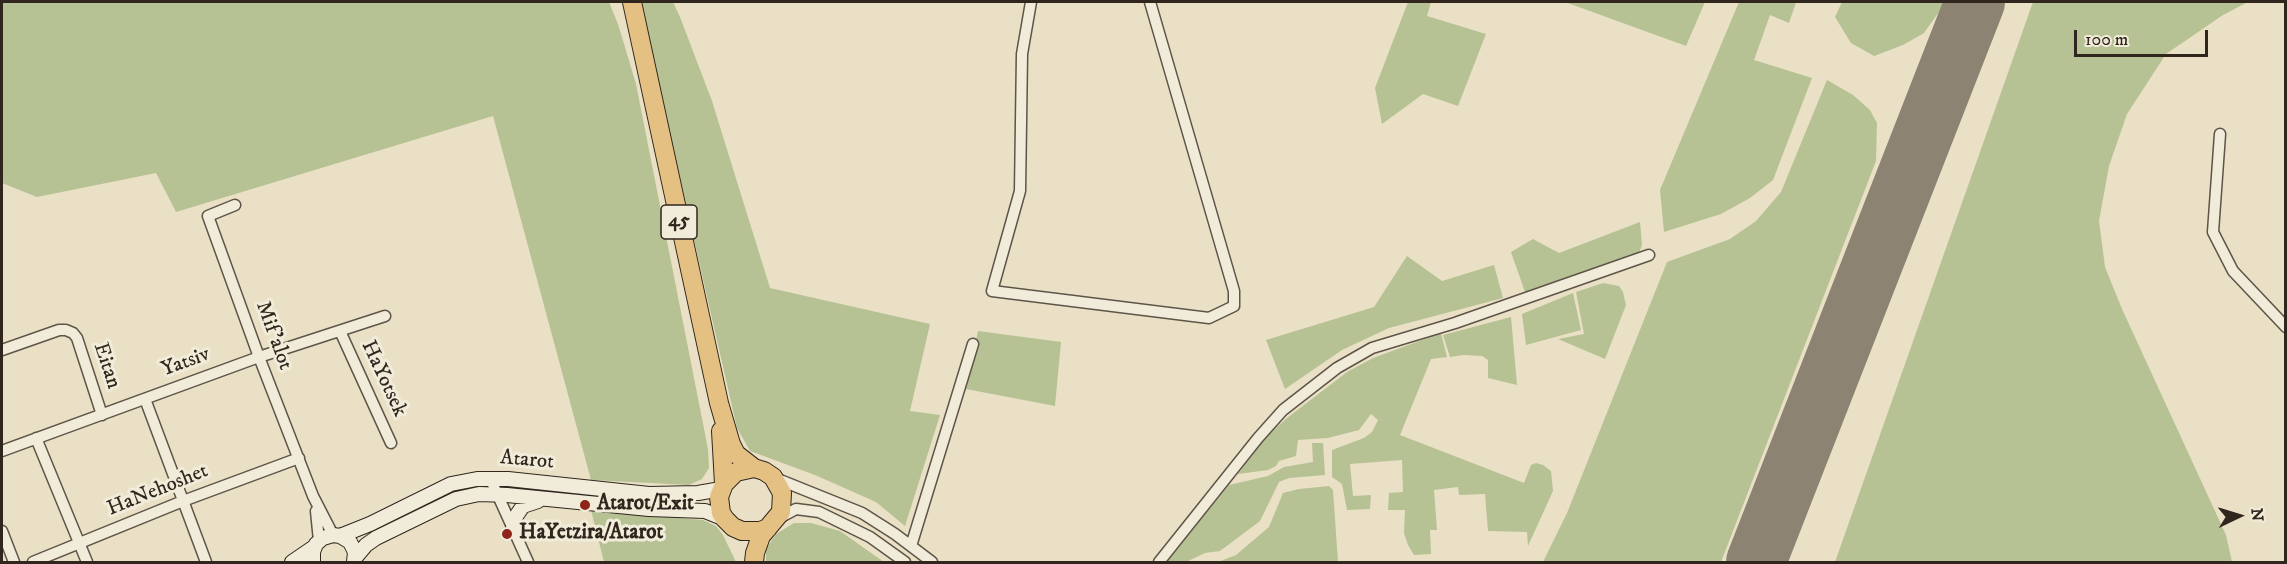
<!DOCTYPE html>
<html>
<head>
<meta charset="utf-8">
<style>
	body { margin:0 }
	#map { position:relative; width:2287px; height:564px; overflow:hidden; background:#e9e0c5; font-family:"IM FELL DW Pica",serif }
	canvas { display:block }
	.frame { position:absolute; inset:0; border:3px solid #30261e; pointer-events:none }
	.north { position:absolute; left:2209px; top:486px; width:60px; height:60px; -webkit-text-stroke:4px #f1ebd9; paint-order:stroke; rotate:86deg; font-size:16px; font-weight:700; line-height:24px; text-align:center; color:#30261e }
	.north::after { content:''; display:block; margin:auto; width:21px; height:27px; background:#30261e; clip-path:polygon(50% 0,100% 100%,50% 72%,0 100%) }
	.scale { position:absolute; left:2074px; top:30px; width:134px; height:27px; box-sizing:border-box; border:3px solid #30261e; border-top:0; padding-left:8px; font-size:18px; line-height:21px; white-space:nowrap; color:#30261e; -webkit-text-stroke:4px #f1ebd9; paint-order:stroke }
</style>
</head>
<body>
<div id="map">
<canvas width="2287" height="564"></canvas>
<div class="frame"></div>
<div class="north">N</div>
<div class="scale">100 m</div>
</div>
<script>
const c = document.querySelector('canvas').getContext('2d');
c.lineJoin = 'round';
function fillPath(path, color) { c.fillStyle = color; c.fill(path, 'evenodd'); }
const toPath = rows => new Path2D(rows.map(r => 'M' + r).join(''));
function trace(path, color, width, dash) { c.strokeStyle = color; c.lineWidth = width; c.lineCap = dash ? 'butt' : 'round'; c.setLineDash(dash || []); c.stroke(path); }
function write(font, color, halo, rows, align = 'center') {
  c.font = font + ' "IM FELL DW Pica",serif'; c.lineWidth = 6; c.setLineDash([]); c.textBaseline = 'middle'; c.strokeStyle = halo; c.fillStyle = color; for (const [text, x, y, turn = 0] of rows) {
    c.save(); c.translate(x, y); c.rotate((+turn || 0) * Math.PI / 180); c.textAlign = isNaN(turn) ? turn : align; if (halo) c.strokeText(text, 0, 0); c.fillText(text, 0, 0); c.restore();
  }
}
fillPath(toPath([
	[2,2,609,2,618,24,636,84,708,449,709,468,702,479,689,485,591,480,493,116,176,212,156,173,37,197,2,183],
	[642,2,673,2,680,17,712,101,770,288,930,324,910,411,940,415,905,526,876,502,815,475,750,451,737,428,654,64],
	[1408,2,1431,2,1427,16,1486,34,1458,106,1423,94,1382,124,1375,88],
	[1565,2,1705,2,1686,46],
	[1739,2,1796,2,1789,23,1770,15,1754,60,1812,78,1773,180,1750,198,1721,214,1664,232,1660,190],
	[1842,2,1946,2,1924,33,1903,45,1874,56,1851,43,1835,17],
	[2033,2,2248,2,2223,15,2166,54,2127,114,2109,166,2099,221,2105,267,2122,309,2226,535,2232,562,1835,562],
	[1827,80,1853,95,1870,110,1877,123,1876,161,1721,562,1543,562,1567,513,1667,262,1730,239,1756,221,1781,192],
	[1640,222,1642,245,1639,253,1525,292,1511,252,1533,239,1559,253],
	[1407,256,1442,281,1494,265,1503,298,1389,328,1342,350,1285,389,1266,340,1374,307],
	[1603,283,1619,286,1623,292,1626,305,1605,359,1558,339,1584,334,1576,292],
	[1573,293,1581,330,1526,345,1522,314],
	[1511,317,1517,385,1488,378,1488,360,1482,356,1463,355,1450,357,1443,335],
	[978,331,1061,342,1055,406,966,389],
	[1441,333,1447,357,1431,359,1400,435,1524,483,1531,465,1536,463,1543,465,1551,471,1553,491,1528,546,1527,532,1488,531,1485,494,1459,495,1458,487,1434,490,1437,530,1430,530,1431,554,1414,555,1408,545,1404,533,1405,510,1388,510,1389,493,1403,492,1402,460,1350,464,1353,496,1371,495,1370,509,1347,510,1342,484,1332,477,1332,450,1364,438,1372,432,1378,420,1371,414,1359,430,1328,438,1298,440,1296,456,1279,461,1276,466,1268,470,1238,474,1266,437,1287,418,1347,372,1373,358],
	[1312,443,1323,443,1325,475,1289,478,1279,482,1260,521,1220,551,1205,553,1186,562,1165,562,1229,485,1268,476,1284,467,1313,462],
	[1329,486,1333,490,1338,562,1218,562,1236,555,1269,527,1283,493,1299,489],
	[591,510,703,520,716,526,723,535,736,562,604,562],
	[794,523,811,523,840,531,884,562,766,562,766,549,776,534]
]), '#b7c294');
trace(toPath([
	[1756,562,1975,2]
]), '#8c8372', 60);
const street = toPath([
	[1031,2,1022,54,1020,191,992,291,1209,318,1234,306,1234,291,1150,2],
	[2220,134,2213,232,2233,271,2286,327],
	[235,205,208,216,259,357,313,496,333,535],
	[340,331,391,443],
	[2,350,59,330,66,330,73,333,77,338,102,415],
	[145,399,206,562],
	[36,438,87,562],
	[2,451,259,357,385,316],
	[490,478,528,562],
	[775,478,862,513,895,534,932,562],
	[316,511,319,541],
	[779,518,796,509,819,512,870,537,905,562],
	[2,531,14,562],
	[911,546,973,344],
	[33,562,183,501,299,458],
	[1159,562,1258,438,1283,410,1337,368,1372,348,1455,323,1649,255]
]);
const secondary = toPath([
	[513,530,514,519,523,506,538,501],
	[340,536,370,524,451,484,477,479,508,479,649,494,698,493,721,489],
	[355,558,366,545,376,538,456,499,479,494,507,495,649,509,705,511,725,519],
	[292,562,314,547],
	[313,562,313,552,316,544,323,538,333,535,340,536,350,542,355,552,354,562]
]);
const highway = toPath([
	[632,2,719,403,731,444,736,454,754,468],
	[721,431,724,484],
	[754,562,755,553,761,536,781,512,782,493,773,477,764,471,754,468,736,472,724,484,719,497,721,513,725,519,733,527,742,531,760,531,768,528]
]);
trace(street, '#5e5448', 13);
trace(secondary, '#30261e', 16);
trace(highway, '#30261e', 20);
trace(street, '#f1ebd9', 10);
trace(secondary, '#f1ebd9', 14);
trace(highway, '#e4c082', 18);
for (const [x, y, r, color] of [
	[585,505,6,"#8f2418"],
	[507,534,6,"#8f2418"]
]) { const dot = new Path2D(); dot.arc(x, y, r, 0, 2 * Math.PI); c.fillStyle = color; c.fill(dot); trace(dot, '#f1ebd9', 2); }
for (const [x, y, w] of [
	[679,222,36]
]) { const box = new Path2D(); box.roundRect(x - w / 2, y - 17, w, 34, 4.5); c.fillStyle = '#f1ebd9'; c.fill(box); trace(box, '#30261e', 1.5); }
write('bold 20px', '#30261e', null, [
	["45",679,222]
]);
write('21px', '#30261e', '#f1ebd9', [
	["Mif'alot",273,336,70],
	["Yatsiv",186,363,-20],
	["Eitan",106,366,72],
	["HaYotsek",383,379,65],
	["Atarot",527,461,5],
	["HaNehoshet",158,491,-22]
]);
write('bold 21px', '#30261e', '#f1ebd9', [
	["Atarot/Exit",597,505],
	["HaYetzira/Atarot",519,534]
], 'left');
</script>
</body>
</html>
